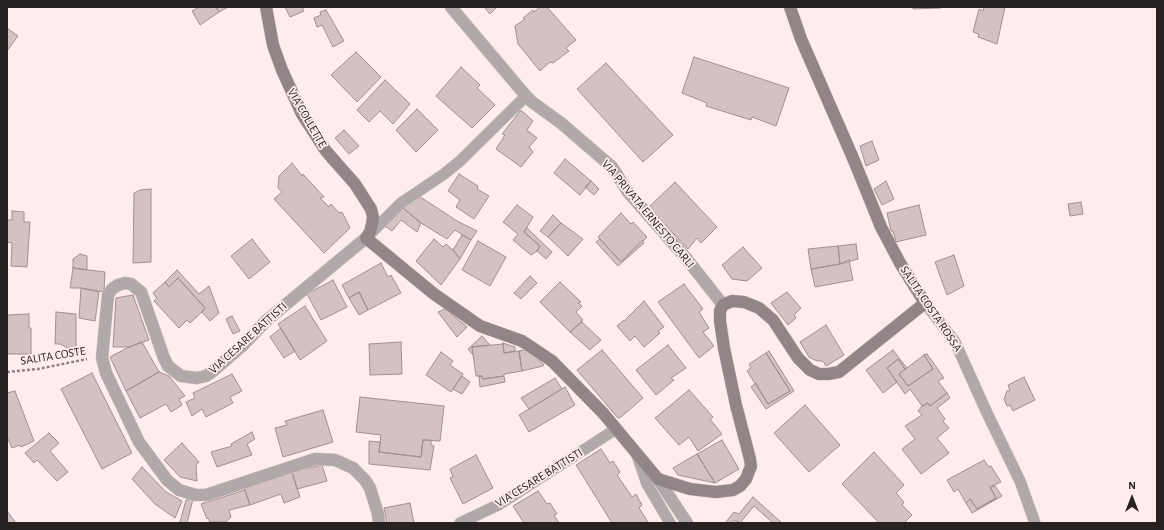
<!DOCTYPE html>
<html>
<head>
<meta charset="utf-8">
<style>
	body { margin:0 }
	#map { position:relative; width:1164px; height:530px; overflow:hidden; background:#ffecef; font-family:"Alegreya Sans",sans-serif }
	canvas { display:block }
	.frame { position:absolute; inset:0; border:8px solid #272122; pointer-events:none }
	.north { position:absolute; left:1112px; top:478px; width:40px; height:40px; -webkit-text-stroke:3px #ffecef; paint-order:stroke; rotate:0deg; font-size:11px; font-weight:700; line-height:16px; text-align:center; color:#272122 }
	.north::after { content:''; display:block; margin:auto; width:14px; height:18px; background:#272122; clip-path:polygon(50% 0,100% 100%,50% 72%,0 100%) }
</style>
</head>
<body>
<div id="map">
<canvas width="1164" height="530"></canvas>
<div class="frame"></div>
<div class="north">N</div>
</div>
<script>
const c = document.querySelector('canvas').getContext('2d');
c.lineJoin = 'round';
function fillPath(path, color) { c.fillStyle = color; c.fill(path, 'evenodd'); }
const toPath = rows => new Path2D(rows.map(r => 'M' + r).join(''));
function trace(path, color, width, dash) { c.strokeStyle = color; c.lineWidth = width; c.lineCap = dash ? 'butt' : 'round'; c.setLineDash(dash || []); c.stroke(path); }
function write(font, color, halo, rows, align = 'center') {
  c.font = font + ' "Alegreya Sans",sans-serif'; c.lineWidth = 3.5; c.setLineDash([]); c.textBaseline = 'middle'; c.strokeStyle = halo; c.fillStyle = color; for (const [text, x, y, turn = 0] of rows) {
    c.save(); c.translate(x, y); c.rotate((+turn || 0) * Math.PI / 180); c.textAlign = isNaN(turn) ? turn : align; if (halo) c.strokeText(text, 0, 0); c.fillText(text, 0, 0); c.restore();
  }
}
const building = toPath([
	[199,7,216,7,219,12,200,25,192,11,199,7],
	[216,7,228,7,219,12,216,7],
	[285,7,302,7,304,11,290,17,285,7],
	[484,7,497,7,490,14,484,7],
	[540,7,547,7,576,40,566,48,569,51,553,63,550,62,540,71,518,44,515,26,525,19,523,18,533,10,534,12,540,7],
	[913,7,941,7,941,8,913,9,913,7],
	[984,7,1005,7,997,44,978,37,979,34,973,32,979,9,983,11,984,7],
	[326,10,344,41,333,47,322,25,317,27,314,18,321,15,320,12,326,10],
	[7,28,18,36,7,51,7,28],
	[356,52,381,77,357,102,331,75,356,52],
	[694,57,789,88,776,126,752,117,751,120,706,106,707,103,682,93,694,57],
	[606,63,673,135,643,162,577,89,606,63],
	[461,67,480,85,477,88,495,105,472,128,436,96,461,67],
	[385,80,410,104,393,124,380,111,369,122,357,110,385,80],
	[417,109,438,130,416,152,396,130,417,109],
	[520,111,522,111,533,121,527,130,537,138,529,147,533,152,521,167,496,149,505,135,502,134,520,111],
	[344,130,359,146,349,154,335,138,344,130],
	[872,141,879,160,866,166,860,146,872,141],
	[565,159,591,181,580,195,554,173,565,159],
	[292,163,302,176,303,174,324,197,320,198,329,207,331,204,339,213,342,212,350,228,324,253,274,199,282,192,278,188,279,176,292,163],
	[459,174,478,186,477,189,489,196,474,219,456,207,460,200,448,191,459,174],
	[591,181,599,189,594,195,585,187,591,181],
	[886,181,894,199,882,205,874,189,886,181],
	[675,182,717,227,701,243,697,238,688,249,649,207,675,182],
	[151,189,151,262,133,263,134,193,140,190,151,189],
	[419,196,457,221,477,231,471,240,455,230,447,239,421,223,403,208,419,196],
	[1081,202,1083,214,1070,216,1068,204,1081,202],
	[517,205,533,217,524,232,540,246,537,251,531,255,513,240,518,234,503,222,517,205],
	[919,205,926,235,896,242,893,231,891,231,887,213,919,205],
	[403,208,421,223,417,232,401,220,392,231,385,226,403,208],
	[12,211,24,212,24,222,30,222,27,267,11,266,12,243,7,242,7,220,12,220,12,211],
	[621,213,631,224,633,222,647,237,621,262,598,237,621,213],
	[553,215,561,223,548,237,540,231,553,215],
	[561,223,583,239,568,256,548,237,561,223],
	[527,228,552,252,546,259,537,251,540,246,524,232,527,228],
	[462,235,471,240,460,259,453,250,462,235],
	[252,239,270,262,249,279,231,256,252,239],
	[434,239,443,247,446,244,453,250,460,259,441,285,416,261,434,239],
	[600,239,621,262,642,240,644,243,618,266,596,242,600,239],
	[478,241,506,257,490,286,462,270,478,241],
	[856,244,858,259,840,264,838,246,856,244],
	[838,246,840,264,811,269,808,249,838,246],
	[743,247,762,268,747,281,732,279,722,265,743,247],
	[80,254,87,256,87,270,73,268,73,259,80,254],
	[954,255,964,286,947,295,935,262,954,255],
	[849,260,853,280,815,287,811,269,840,264,849,260],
	[381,263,388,277,391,275,401,293,368,310,359,292,349,298,342,285,381,263],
	[73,268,105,272,104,292,81,288,70,288,73,268],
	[177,270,199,294,209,286,219,313,210,321,202,312,205,308,178,278,169,287,165,282,177,270],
	[530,276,537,283,521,299,514,293,530,276],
	[178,278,205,308,202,312,190,323,187,320,179,328,154,301,157,298,153,293,165,282,169,287,178,278],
	[333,280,347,307,321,320,307,294,333,280],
	[560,282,581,302,578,303,582,306,576,312,583,320,570,332,540,302,560,282],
	[684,284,703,309,699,312,709,328,703,332,714,346,699,358,658,302,684,284],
	[81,288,99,292,95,321,79,318,81,288],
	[359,292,368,310,359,315,349,298,359,292],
	[787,292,801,308,794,315,796,318,788,325,771,303,787,292],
	[133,295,149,340,129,347,113,347,116,298,133,295],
	[644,301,664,327,658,331,660,333,644,347,635,336,630,341,617,326,624,320,624,321,644,301],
	[305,306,327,341,300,360,278,324,305,306],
	[445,309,467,327,457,337,438,312,445,309],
	[56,312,76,314,76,352,60,344,55,344,56,312],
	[29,314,29,328,31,328,31,354,7,354,7,315,29,314],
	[232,316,240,331,233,334,226,319,232,316],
	[582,322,601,340,590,350,570,332,582,322],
	[826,325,844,355,826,366,823,361,817,361,809,357,800,342,826,325],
	[281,328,295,351,284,358,270,337,281,328],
	[482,336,490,345,472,347,473,355,468,349,482,336],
	[142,342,159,372,126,391,110,357,129,347,142,342],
	[401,342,402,374,370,375,369,344,401,342],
	[503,343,515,347,515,351,504,353,503,343],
	[503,344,504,353,519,351,522,371,504,374,504,376,483,379,482,376,476,376,472,347,503,344],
	[668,345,686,368,671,378,674,380,656,395,636,370,668,345],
	[527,349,544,365,543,366,522,371,519,351,527,349],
	[602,350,643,398,621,417,618,418,577,370,602,350],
	[893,350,907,368,905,369,898,359,887,368,897,382,883,393,866,370,893,350],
	[769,351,794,391,766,409,751,387,756,383,768,404,790,391,766,353,769,351],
	[441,352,453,361,450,365,463,374,451,392,426,375,441,352],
	[766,353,790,391,768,404,747,371,751,368,749,364,766,353],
	[927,354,944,378,938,381,947,393,930,406,928,403,922,406,910,389,905,394,887,368,898,359,905,369,899,374,908,386,933,369,924,355,927,354],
	[924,355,933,369,908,386,899,374,924,355],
	[159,372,169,376,185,396,179,399,182,405,171,412,166,404,140,418,126,391,159,372],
	[92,373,132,453,102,469,61,389,92,373],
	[232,374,242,391,230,397,233,403,206,417,202,409,192,416,186,402,195,398,193,393,232,374],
	[462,376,470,382,462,394,453,389,462,376],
	[479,376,482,376,483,379,504,376,505,382,480,387,479,376],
	[1024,377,1035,400,1013,411,1010,405,1007,406,1004,399,1007,391,1010,391,1008,385,1024,377],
	[555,378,562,389,529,409,521,398,555,378],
	[565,387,575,405,529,432,519,415,565,387],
	[689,390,713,417,710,419,722,434,698,451,689,437,679,445,655,418,689,390],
	[15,391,34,441,21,447,20,445,12,448,7,437,7,393,15,391],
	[947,393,950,398,937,408,945,419,943,421,949,428,937,438,949,453,921,474,902,449,915,439,905,426,922,415,918,411,922,406,928,403,930,406,947,393],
	[360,397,444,406,440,441,423,440,421,457,379,452,381,435,356,432,360,397],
	[805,405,840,445,809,472,774,433,805,405],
	[323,410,333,442,283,457,275,428,287,425,285,421,323,410],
	[252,432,255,439,247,444,252,455,217,467,211,452,232,446,231,444,252,432],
	[49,433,59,443,50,451,68,472,57,481,37,460,34,463,25,453,49,433],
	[423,440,431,440,431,445,434,446,430,470,369,464,369,441,380,442,379,452,421,457,423,440],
	[722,440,739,469,715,483,697,454,722,440],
	[182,443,199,462,196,465,197,481,180,477,164,460,182,443],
	[601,449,610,463,613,461,620,472,617,475,632,497,636,494,642,505,639,508,648,522,646,523,612,523,576,465,601,449],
	[874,452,904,485,896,493,904,502,902,505,912,515,904,523,879,523,842,484,874,452],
	[697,454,715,483,678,475,673,468,697,454],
	[476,455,493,488,463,504,450,478,453,477,450,469,476,455],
	[984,460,989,467,991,466,1001,482,990,487,996,498,977,509,970,499,966,503,958,489,954,492,947,480,984,460],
	[322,465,327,481,297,489,292,472,322,465],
	[142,467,166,492,182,501,175,518,155,504,132,479,142,467],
	[292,472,300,497,284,503,281,494,250,505,244,488,292,472],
	[995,486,1002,496,972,513,966,503,970,499,977,509,996,498,990,487,995,486],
	[245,490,250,505,229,510,231,517,226,522,210,522,208,518,207,519,201,504,245,490],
	[538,491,547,504,550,503,557,514,554,515,559,523,524,523,513,506,538,491],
	[753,497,782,523,773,523,754,506,740,523,735,520,733,523,725,523,734,512,739,514,753,497],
	[193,499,187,523,180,522,186,500,193,499],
	[410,503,414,523,387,523,384,508,410,503],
	[7,511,16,523,7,523,7,511]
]);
fillPath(building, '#d3c1c4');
trace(building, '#a08f92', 1);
const lane = toPath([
	[367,237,401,203,444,174,460,161,526,96],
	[925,303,955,342,987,413,1020,481,1035,523],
	[637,455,647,484,670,523],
	[460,523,500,504,616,429]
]);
const street = toPath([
	[451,7,526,96,532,102,561,123,612,167,628,192,686,258,723,305],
	[366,238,267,320,242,346,213,371,206,376,197,378,181,376,168,366,164,358,141,292,131,284,125,283,118,285,112,289,108,295,102,358,106,373,139,442,167,480,179,490,196,495,206,495,315,459,335,460,353,468,365,480,370,488,378,514,379,523],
	[658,479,687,523]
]);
const secondary = toPath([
	[266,7,273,45,282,70,302,114,326,151,355,184,371,209,373,217,372,224,370,232,366,238,434,294,480,326,522,341,552,361,603,413,658,479,690,489,716,492,733,490,740,486,746,479,751,466,750,459,736,405,724,348,720,321,720,311,723,305,732,301,744,302,759,308,773,320,798,358,810,370,819,374,828,374,839,372,925,303,900,263,881,227,853,158,801,39,790,7]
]);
trace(lane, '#d8c7ca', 12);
trace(street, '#d8c7ca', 13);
trace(secondary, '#d8c7ca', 13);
trace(toPath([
	[7,372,38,369,87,359]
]), '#8e8284', 2.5, [3, 2]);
trace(lane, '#b0a8a9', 11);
trace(street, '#b0a8a9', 12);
trace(secondary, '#918587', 12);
write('12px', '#272122', '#ffecef', [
	["VIA COLLETTE",307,118,60],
	["VIA PRIVATA ERNESTO CARLI",648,214,50],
	["SALITA COSTA ROSSA",931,309,56],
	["VIA CESARE BATTISTI",248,338,-42],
	["SALITA COSTE",53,356,-9],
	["VIA CESARE BATTISTI",539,478,-32]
]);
</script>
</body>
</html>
